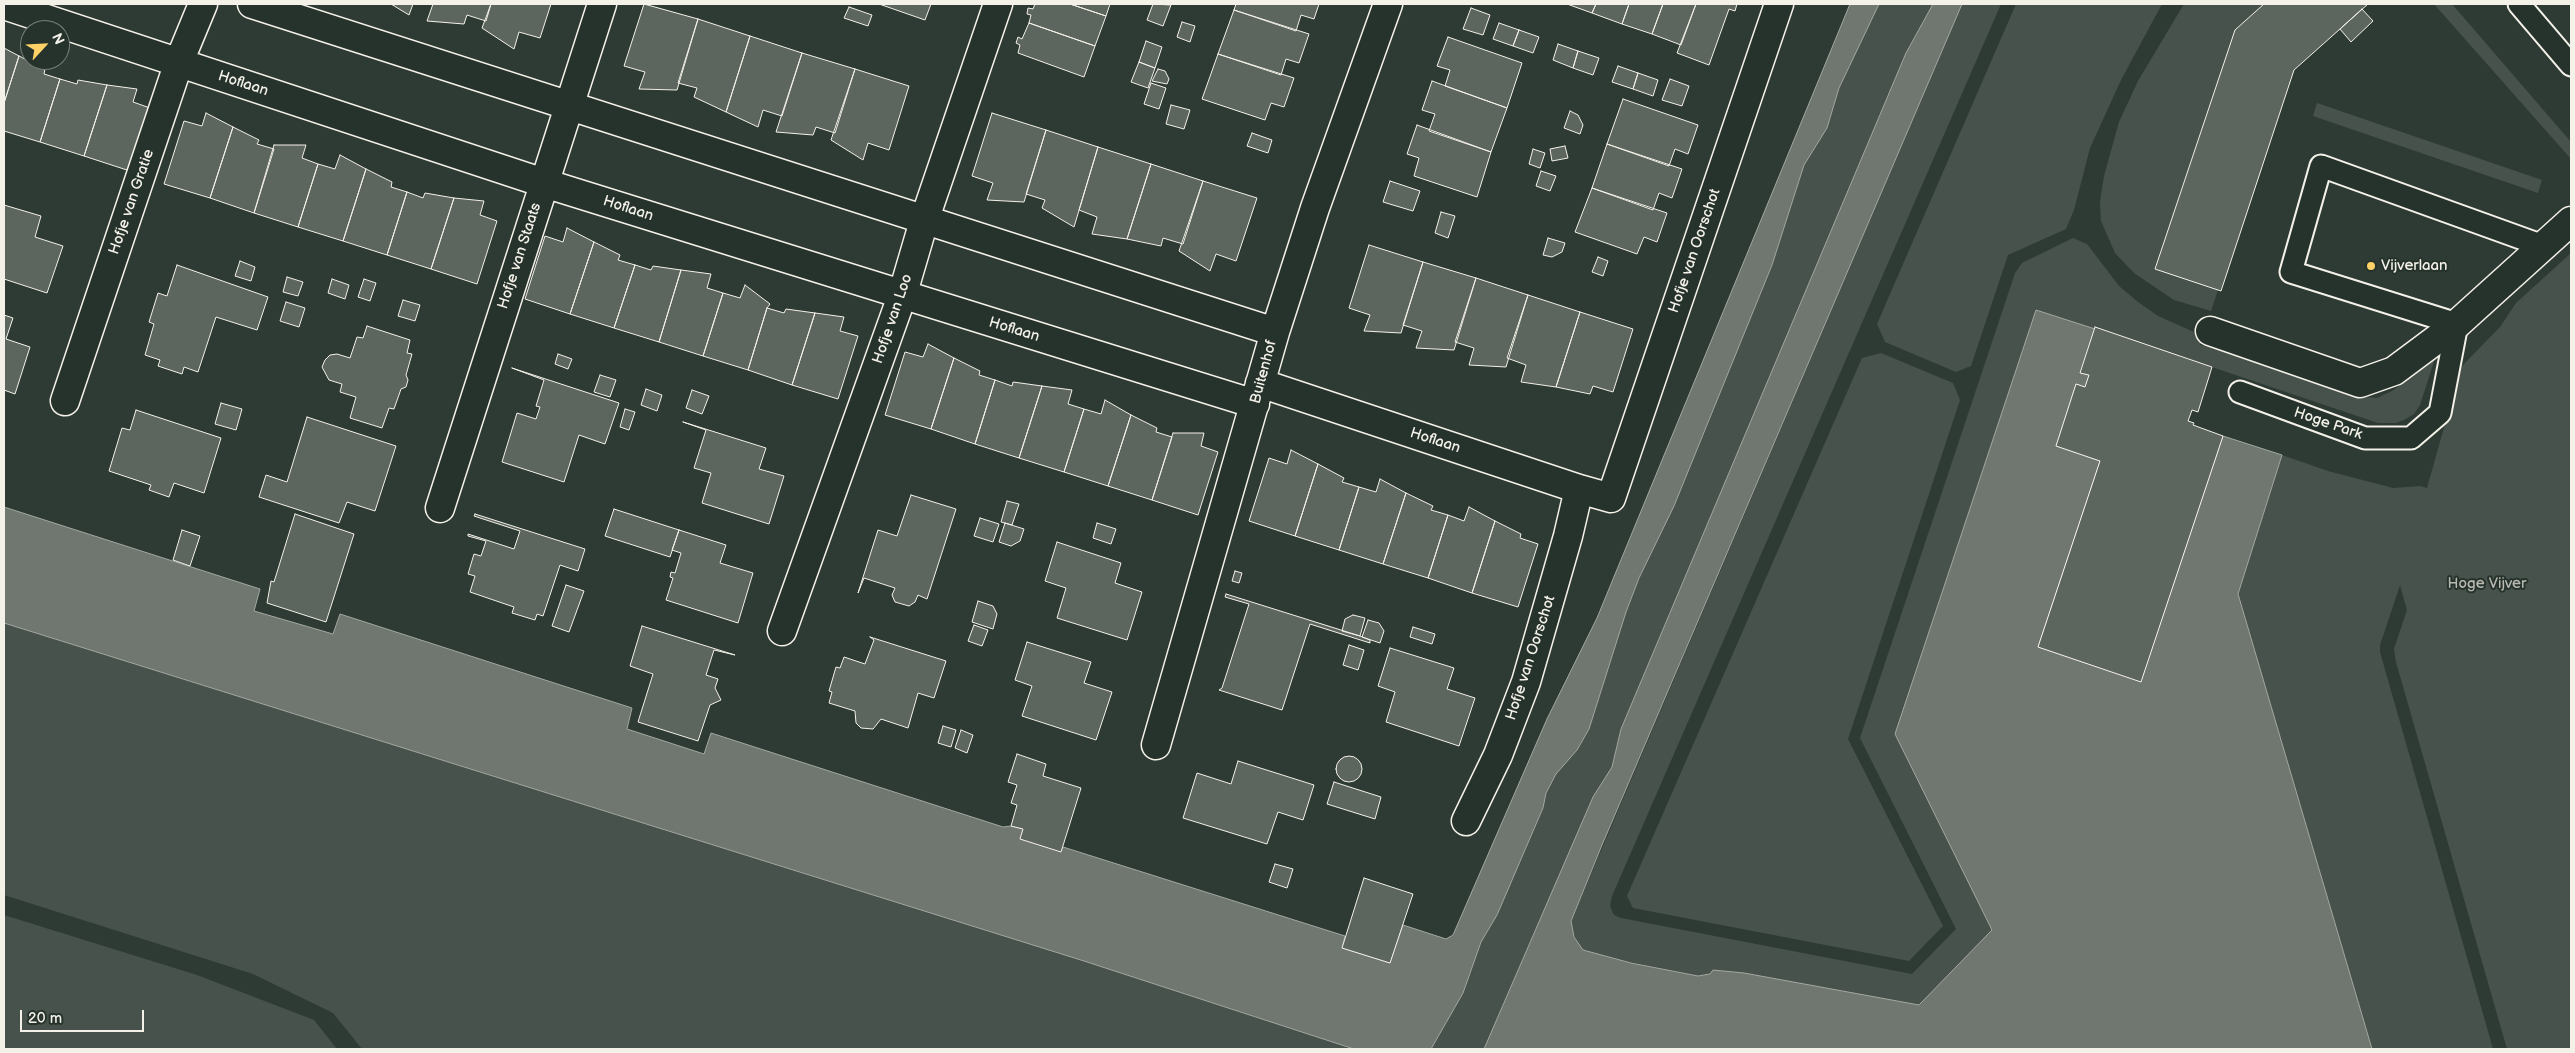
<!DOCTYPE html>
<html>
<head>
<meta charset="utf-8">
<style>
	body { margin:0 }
	#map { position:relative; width:2575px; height:1053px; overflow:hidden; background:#2e3b34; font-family:"Balsamiq Sans",sans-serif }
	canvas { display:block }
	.frame { position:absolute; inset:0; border:5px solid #f4f1e8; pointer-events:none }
	.north { position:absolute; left:20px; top:20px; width:50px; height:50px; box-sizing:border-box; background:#26332d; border:1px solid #787f78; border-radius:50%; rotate:65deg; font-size:14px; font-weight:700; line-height:20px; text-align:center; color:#f4f1e8 }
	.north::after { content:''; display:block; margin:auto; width:18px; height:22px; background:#ffd166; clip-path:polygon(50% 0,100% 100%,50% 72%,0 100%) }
	.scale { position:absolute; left:20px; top:1010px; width:124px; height:22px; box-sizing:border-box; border:2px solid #f4f1e8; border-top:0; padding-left:6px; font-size:15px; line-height:18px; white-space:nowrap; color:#f4f1e8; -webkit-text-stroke:4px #26332d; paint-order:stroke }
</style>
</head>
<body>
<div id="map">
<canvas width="2575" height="1053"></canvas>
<div class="frame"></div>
<div class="north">N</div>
<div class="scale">20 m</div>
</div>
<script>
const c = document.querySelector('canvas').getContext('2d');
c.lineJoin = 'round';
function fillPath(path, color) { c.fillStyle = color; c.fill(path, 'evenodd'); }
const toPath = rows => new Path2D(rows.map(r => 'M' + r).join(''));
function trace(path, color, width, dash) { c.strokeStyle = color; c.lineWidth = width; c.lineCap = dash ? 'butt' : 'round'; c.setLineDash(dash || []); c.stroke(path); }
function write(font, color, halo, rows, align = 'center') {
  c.font = font + ' "Balsamiq Sans",sans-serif'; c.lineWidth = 4; c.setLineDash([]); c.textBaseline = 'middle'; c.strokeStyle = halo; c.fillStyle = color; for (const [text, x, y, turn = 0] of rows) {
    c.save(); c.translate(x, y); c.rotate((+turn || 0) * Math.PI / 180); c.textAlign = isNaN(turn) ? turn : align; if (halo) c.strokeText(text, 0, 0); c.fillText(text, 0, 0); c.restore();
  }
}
fillPath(toPath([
	[1879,4,1933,4,1906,53,1621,729,1612,767,1593,797,1484,1049,1431,1049,1463,993,1481,942,1497,915,1543,809,1546,793,1556,774,1577,750,1589,729,1626,612,1639,578,1674,506,1772,265,1804,165,1827,128,1839,88],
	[1962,4,2001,4,1612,896,1610,906,1614,915,1621,918,1912,974,1956,929,1860,738,2015,273,2022,263,2073,238,2087,244,2119,286,2138,302,2158,316,2203,336,2200,345,2253,359,2365,397,2377,398,2394,390,2436,355,2420,405,2414,414,2404,420,2396,423,2378,423,2096,328,1895,734,1993,930,1920,1005,1710,974,1698,976,1600,956,1583,950,1574,937,1571,921],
	[2016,4,2162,4,2121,80,2090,148,2074,210,2066,229,2008,255,1971,366,1956,372,1885,342,1877,324],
	[2184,4,2264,4,2235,30,2155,268,2218,290,2211,311,2174,300,2134,273,2115,253,2101,221,2100,202,2104,176,2119,122,2138,81],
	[2434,4,2452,4,2571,142,2571,159],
	[2317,103,2542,180,2538,193,2313,116],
	[2571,253,2571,1049,2507,1049,2396,662,2394,649,2407,610,2400,585,2380,645,2380,652,2493,1049,2372,1049,2238,594,2282,455,2328,471,2393,488,2420,486,2427,488,2461,367,2500,327,2516,303],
	[1881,353,1953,383,1960,400,1848,739,1943,926,1909,961,1638,909,1633,908,1627,896,1862,358],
	[4,623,1084,961,1354,1049,362,1049,333,1013,253,974,4,895],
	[4,915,197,975,314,1020,337,1049,4,1049]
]), '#48524c');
const water = toPath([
	[1850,4,1879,4,1839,88,1827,128,1804,165,1772,265,1674,506,1639,578,1626,612,1589,729,1577,750,1556,774,1546,793,1543,808,1497,915,1481,942,1463,993,1431,1049,1354,1049,1084,961,4,623,4,507,260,589,254,611,333,634,340,614,632,708,627,729,704,754,711,733,1003,827,1011,826,1023,829,1020,839,1061,851,1063,847,1345,936,1342,948,1390,963,1403,925,1446,939,1453,935,1547,719,1597,618,1850,4],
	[1933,4,1962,4,1602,845,1571,921,1574,937,1583,950,1631,963,1698,976,1710,974,1713,970,1744,973,1919,1005,1992,930,1895,734,2036,310,2095,329,2081,373,2089,375,2085,387,2076,384,2056,446,2100,461,2038,647,2141,681,2223,436,2282,455,2238,594,2372,1049,1484,1049,1593,797,1612,767,1621,729,1906,53,1933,4]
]);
fillPath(water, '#6f7770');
trace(water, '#a4a8a0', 1);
const building = toPath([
	[391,4,413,4,409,15,391,4],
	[433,4,491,4,486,21,467,15,464,24,427,21,433,4],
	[491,4,551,4,540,38,519,32,514,49,482,28,491,4],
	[644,4,698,19,677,90,639,89,645,72,624,66,644,4],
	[879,4,931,4,925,20,879,4],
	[1035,4,1070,4,1106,16,1095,46,1029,23,1031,15,1027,14,1028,8,1033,9,1035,4],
	[1070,4,1110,4,1106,16,1070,4],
	[1153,4,1171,5,1163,26,1147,20,1153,4],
	[1236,4,1319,4,1314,19,1301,15,1296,31,1234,10,1236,4],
	[1567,4,1596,4,1592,13,1567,4],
	[1596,4,1629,4,1622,24,1592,13,1596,4],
	[1629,4,1663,4,1652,34,1622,24,1629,4],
	[1663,4,1696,4,1681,45,1652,34,1663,4],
	[1696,4,1737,4,1735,11,1729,9,1709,65,1677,53,1696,4],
	[2264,4,2368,4,2294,70,2221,291,2155,269,2235,30,2264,4],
	[849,7,872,15,868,26,844,18,849,7],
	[1471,8,1490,15,1483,35,1463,29,1471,8],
	[2362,9,2373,21,2351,42,2340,29,2362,9],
	[1234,10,1309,34,1299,63,1286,59,1281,75,1218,54,1234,10],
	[698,19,750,36,726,112,694,97,697,88,678,83,698,19],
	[1182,22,1195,26,1190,42,1177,37,1182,22],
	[1029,23,1095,46,1084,77,1018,53,1020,45,1016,43,1018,37,1022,39,1029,23],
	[1499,23,1519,30,1513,46,1493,39,1499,23],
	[1519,30,1539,37,1533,53,1513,46,1519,30],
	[750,36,802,53,782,116,763,110,758,127,726,112,750,36],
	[1448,37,1522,63,1507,108,1445,86,1450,70,1437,66,1448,37],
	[1146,41,1162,47,1155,68,1139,62,1146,41],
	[1558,44,1578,51,1573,68,1553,60,1558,44],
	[4,48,19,56,4,103,4,48],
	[1578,51,1599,58,1593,75,1573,68,1578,51],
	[802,53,855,69,835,133,816,127,813,135,776,132,802,53],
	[1218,54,1294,78,1284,107,1271,103,1265,120,1202,99,1218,54],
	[19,56,45,69,44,74,60,79,40,142,4,131,4,103,19,56],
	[1139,62,1155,68,1148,88,1131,82,1139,62],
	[1618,66,1638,73,1633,89,1612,82,1618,66],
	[855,69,909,86,889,150,868,143,863,160,831,140,855,69],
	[1158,69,1165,71,1169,79,1167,84,1152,81,1158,69],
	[1638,73,1658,80,1653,96,1633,89,1638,73],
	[60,79,77,84,78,80,107,85,84,156,40,142,60,79],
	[1670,79,1689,86,1682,106,1662,100,1670,79],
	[1432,81,1507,108,1491,152,1429,131,1435,114,1422,110,1432,81],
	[1151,83,1166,88,1159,109,1144,104,1151,83],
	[107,85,137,89,133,102,150,108,130,171,84,156,107,85],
	[1623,99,1698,125,1688,154,1675,149,1669,166,1607,144,1623,99],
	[1171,105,1190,110,1184,129,1166,124,1171,105],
	[1570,111,1578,115,1583,125,1580,134,1564,128,1570,111],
	[206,113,233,127,210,198,164,184,184,121,202,126,206,113],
	[992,113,1046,130,1024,202,987,200,993,183,972,176,992,113],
	[1417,125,1491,152,1477,197,1414,176,1419,158,1407,154,1417,125],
	[233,127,259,140,257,144,274,149,254,213,210,198,233,127],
	[1046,130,1098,147,1074,227,1042,208,1045,200,1026,194,1046,130],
	[1252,133,1272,140,1268,153,1247,146,1252,133],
	[1607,144,1682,169,1672,198,1659,193,1653,210,1592,188,1607,144],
	[274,145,306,145,302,158,318,164,298,227,254,213,274,145],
	[1565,146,1568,158,1552,161,1550,149,1565,146],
	[1098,147,1151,164,1127,239,1092,234,1097,217,1079,210,1098,147],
	[1533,149,1545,153,1540,168,1529,164,1533,149],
	[340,155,366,169,343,241,298,227,318,164,335,169,340,155],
	[1151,164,1203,181,1183,244,1163,238,1161,246,1127,239,1151,164],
	[366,169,392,182,391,187,407,192,387,255,343,241,366,169],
	[1541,171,1556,176,1550,191,1536,186,1541,171],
	[1203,181,1257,198,1236,261,1216,254,1210,271,1179,251,1203,181],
	[1390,181,1420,191,1413,211,1383,202,1390,181],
	[1592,188,1667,213,1657,242,1644,237,1637,254,1575,232,1592,188],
	[407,192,423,198,425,193,454,198,431,269,387,255,407,192],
	[454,198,484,201,480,215,497,221,477,284,431,269,454,198],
	[4,205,41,216,35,237,63,246,47,293,4,279,4,205],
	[1441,212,1455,216,1448,238,1435,233,1441,212],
	[567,228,594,242,570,314,525,299,545,236,563,242,567,228],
	[1548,238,1565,243,1562,252,1552,257,1543,255,1548,238],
	[594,242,620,255,618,260,635,265,614,328,570,314,594,242],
	[1369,245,1423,262,1401,333,1364,331,1370,315,1349,308,1369,245],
	[1598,257,1608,261,1603,276,1592,272,1598,257],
	[240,261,255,267,251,281,235,276,240,261],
	[1423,262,1476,278,1454,350,1416,348,1422,331,1403,325,1423,262],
	[177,265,268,297,257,330,216,317,198,372,184,367,182,374,158,366,160,360,145,355,154,324,149,322,158,293,167,296,177,265],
	[635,265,651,270,653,266,681,270,659,342,614,328,635,265],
	[681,270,711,274,707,288,723,293,703,356,659,342,681,270],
	[287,277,303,282,298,296,283,292,287,277],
	[1476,278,1528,295,1506,367,1469,365,1474,348,1455,342,1476,278],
	[332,279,349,285,345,299,328,293,332,279],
	[364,279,376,283,370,301,358,297,364,279],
	[745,285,770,304,767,308,748,370,703,356,723,293,740,298,745,285],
	[1528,295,1580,312,1556,387,1521,382,1526,365,1507,358,1528,295],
	[403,300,420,305,415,321,398,316,403,300],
	[286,302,305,308,299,327,280,321,286,302],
	[767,308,784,313,786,309,815,313,792,385,748,370,767,308],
	[1580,312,1633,329,1613,392,1593,386,1590,394,1556,387,1580,312],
	[815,313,844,317,840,331,858,336,838,399,792,385,815,313],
	[4,315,13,318,6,339,30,347,15,394,4,390,4,315],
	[367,326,410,340,407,353,412,354,406,375,408,380,406,387,401,389,394,409,389,408,382,428,350,418,356,397,340,392,342,384,329,380,322,367,325,360,330,355,337,354,350,358,357,337,363,338,367,326],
	[2095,327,2212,367,2198,412,2192,410,2188,421,2194,423,2193,425,2223,436,2141,682,2038,647,2100,461,2056,446,2076,384,2085,387,2089,375,2080,373,2095,327],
	[928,344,954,358,931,429,885,415,905,352,923,357,928,344],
	[558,354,572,359,568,369,555,364,558,354],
	[954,358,980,371,979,375,995,380,975,444,931,429,954,358],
	[512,368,619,403,605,444,579,435,564,482,502,462,517,413,536,419,540,407,536,406,544,380,512,368],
	[600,375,616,380,610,397,594,392,600,375],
	[995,380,1012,386,1013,382,1042,386,1019,458,975,444,995,380],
	[1042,386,1072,390,1068,404,1084,409,1064,472,1019,458,1042,386],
	[646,389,662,395,657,411,641,405,646,389],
	[692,390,709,396,702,414,686,408,692,390],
	[1105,400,1131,415,1108,486,1064,472,1084,409,1101,414,1105,400],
	[221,403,242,409,236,430,215,424,221,403],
	[625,409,635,412,629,430,620,427,625,409],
	[136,410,221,438,204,493,174,483,169,497,149,490,151,485,109,471,122,428,130,430,136,410],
	[1131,415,1157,428,1156,432,1172,437,1152,500,1108,486,1131,415],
	[307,417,396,446,375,511,347,502,339,523,259,497,266,475,287,482,307,417],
	[683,422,766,448,759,469,784,476,769,524,702,503,711,473,694,468,706,430,683,422],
	[1173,433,1204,433,1201,446,1218,452,1198,515,1152,500,1173,433],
	[1291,450,1318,464,1295,536,1249,521,1269,458,1287,464,1291,450],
	[1318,464,1344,478,1342,482,1359,487,1339,550,1295,536,1318,464],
	[1380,479,1406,493,1383,564,1339,550,1359,487,1376,492,1380,479],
	[1406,493,1433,506,1431,510,1448,515,1428,578,1383,564,1406,493],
	[911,495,956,509,927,599,918,595,915,602,909,606,895,602,892,595,895,588,864,578,858,593,878,530,897,536,911,495],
	[1007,501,1019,504,1012,525,1001,522,1007,501],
	[1469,507,1495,521,1472,593,1428,578,1448,515,1464,521,1469,507],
	[614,509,679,530,670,557,605,536,614,509],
	[295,514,354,534,326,622,267,603,271,581,274,582,295,514],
	[475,514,585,549,578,571,560,565,543,616,537,614,535,620,512,613,514,607,470,592,475,576,468,574,474,554,481,556,486,541,468,536,468,534,514,549,520,531,474,516,475,514],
	[980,518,999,524,993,542,974,536,980,518],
	[1495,521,1521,534,1520,538,1538,544,1518,607,1472,593,1495,521],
	[1005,523,1024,529,1020,541,1011,546,999,542,1005,523],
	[1097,523,1116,529,1111,544,1093,538,1097,523],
	[182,530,200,536,190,566,173,560,182,530],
	[679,530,726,545,720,563,753,573,738,623,666,600,673,578,670,577,671,572,675,573,681,553,672,550,679,530],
	[1057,542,1121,563,1115,583,1142,592,1127,640,1057,618,1066,588,1045,581,1057,542],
	[1235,571,1242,573,1239,583,1232,581,1235,571],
	[566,585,584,591,569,632,552,626,566,585],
	[1226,594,1360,636,1370,640,1370,643,1310,624,1282,710,1219,690,1222,688,1249,604,1225,597,1226,594],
	[978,601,993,606,997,614,993,629,972,622,978,601],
	[1353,615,1365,618,1360,636,1342,631,1345,619,1353,615],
	[1368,620,1379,623,1384,631,1380,643,1362,637,1368,620],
	[974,625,988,630,982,646,968,641,974,625],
	[642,626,735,655,714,650,706,675,718,679,715,688,721,700,710,705,698,741,638,722,653,674,630,666,642,626],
	[1413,627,1435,634,1432,644,1410,637,1413,627],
	[870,637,946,661,934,698,918,693,908,728,881,719,873,729,861,728,856,723,855,711,829,703,832,692,829,691,836,667,840,668,844,657,865,664,874,640,870,637],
	[1027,642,1091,662,1084,683,1112,692,1096,740,1022,716,1032,686,1015,680,1027,642],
	[1349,645,1364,650,1358,670,1343,665,1349,645],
	[1390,648,1454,668,1447,689,1475,698,1459,746,1386,722,1395,692,1378,686,1390,648],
	[943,726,956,730,951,747,938,743,943,726],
	[961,730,973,735,967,753,955,748,961,730],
	[1017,754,1046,764,1043,776,1081,788,1061,852,1020,839,1023,829,1011,826,1017,805,1011,803,1017,785,1008,782,1017,754],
	'1336 769a13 13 0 1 1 26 0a13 13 0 1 1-26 0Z',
	[1238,761,1314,785,1303,820,1278,812,1267,844,1183,818,1197,773,1231,784,1238,761],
	[1334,782,1381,797,1375,819,1327,804,1334,782],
	[1275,864,1293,869,1287,888,1269,882,1275,864],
	[1364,878,1413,894,1390,963,1342,948,1364,878]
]);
fillPath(building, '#5c655e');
trace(building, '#f4f1e8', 1);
const service = toPath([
	[2519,4,2571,65],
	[2240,392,2365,438,2411,438,2440,413,2457,324,2291,272,2321,166,2543,246]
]);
const minor = toPath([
	[252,4,1275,332],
	[4,5,544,183,1255,404],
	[2210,331,2360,383,2394,371,2457,324,2571,221],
	[1260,383,1579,489,1611,498,1779,4],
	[65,401,179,62,203,4],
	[440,508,602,4],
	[782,631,902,296,924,221,998,4],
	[1156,745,1275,332,1315,208,1388,4],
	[1466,821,1498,755,1526,682,1568,536,1579,489]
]);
trace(service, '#f4f1e8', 25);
trace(minor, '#f4f1e8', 31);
trace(service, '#26332d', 21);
trace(minor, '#26332d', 28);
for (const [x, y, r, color] of [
	[2371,266,5,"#ffd166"]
]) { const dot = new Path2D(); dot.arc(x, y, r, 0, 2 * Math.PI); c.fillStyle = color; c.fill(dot); trace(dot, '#26332d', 2); }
write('15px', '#f4f1e8', '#26332d', [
	["Hoflaan",243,84,18],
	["Hofje van Gratie",132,202,-71],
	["Hoflaan",628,209,18],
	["Hofje van Oorschot",1695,251,-71],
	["Hofje van Staats",520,256,-72],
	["Hofje van Loo",893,319,-71],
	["Hoflaan",1014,330,17],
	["Buitenhof",1264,372,-75],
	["Hoge Park",2328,424,19],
	["Hoflaan",1435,441,18],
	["Hofje van Oorschot",1531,658,-72]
]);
write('15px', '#f4f1e8', '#26332d', [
	["Vijverlaan",2381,266]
], 'left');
write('15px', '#b8b9b1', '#26332d', [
	["Hoge Vijver",2487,584]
]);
</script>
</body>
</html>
